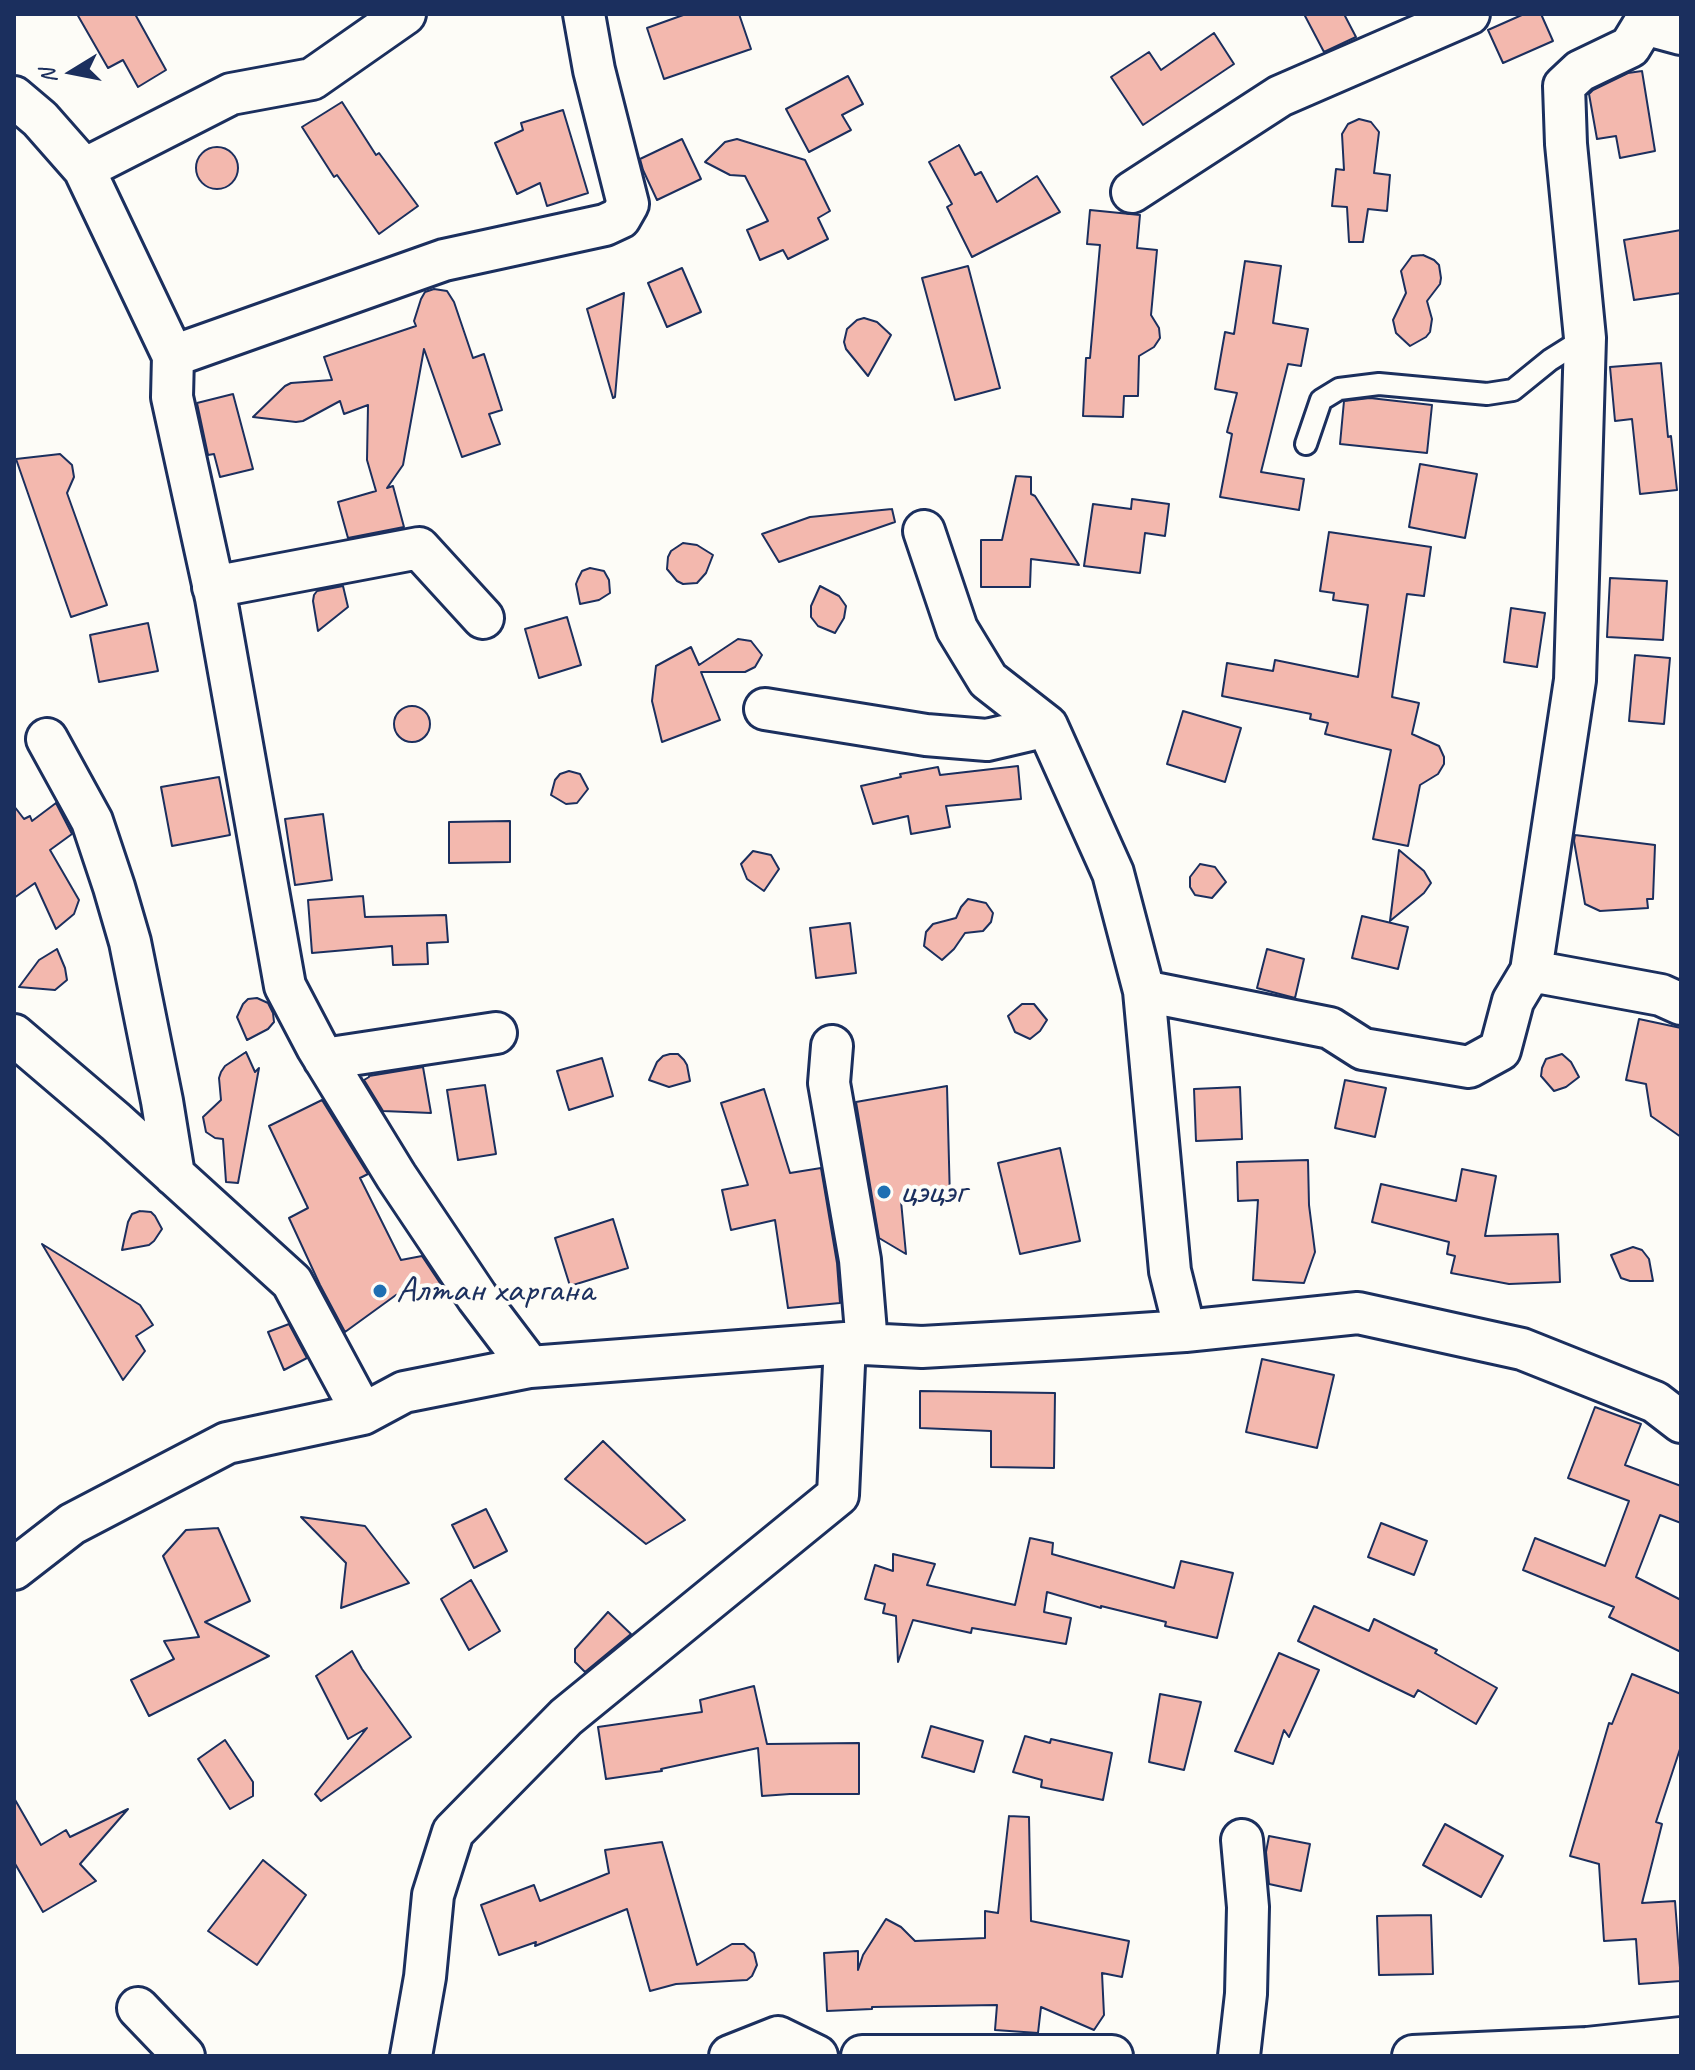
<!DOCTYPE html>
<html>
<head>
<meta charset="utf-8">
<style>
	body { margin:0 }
	#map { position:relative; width:1695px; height:2070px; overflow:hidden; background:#fdfcf7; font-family:Caveat,sans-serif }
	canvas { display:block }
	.frame { position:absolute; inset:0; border:16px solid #1b2f5e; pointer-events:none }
	.north { position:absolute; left:32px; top:32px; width:80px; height:80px; -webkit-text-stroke:6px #fdfcf7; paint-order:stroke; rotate:260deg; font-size:22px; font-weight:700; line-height:32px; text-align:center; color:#1b2f5e }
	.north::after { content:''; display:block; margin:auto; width:28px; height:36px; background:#1b2f5e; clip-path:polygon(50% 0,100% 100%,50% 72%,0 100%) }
</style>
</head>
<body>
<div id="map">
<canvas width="1695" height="2070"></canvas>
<div class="frame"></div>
<div class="north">N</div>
</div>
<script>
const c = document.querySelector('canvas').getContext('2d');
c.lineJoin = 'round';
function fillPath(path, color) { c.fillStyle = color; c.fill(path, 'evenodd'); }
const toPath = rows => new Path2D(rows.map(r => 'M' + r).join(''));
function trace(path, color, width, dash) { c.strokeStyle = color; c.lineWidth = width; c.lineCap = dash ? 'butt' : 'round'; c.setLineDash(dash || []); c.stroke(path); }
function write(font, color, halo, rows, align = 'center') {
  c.font = font + ' Caveat,sans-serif'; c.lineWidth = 8; c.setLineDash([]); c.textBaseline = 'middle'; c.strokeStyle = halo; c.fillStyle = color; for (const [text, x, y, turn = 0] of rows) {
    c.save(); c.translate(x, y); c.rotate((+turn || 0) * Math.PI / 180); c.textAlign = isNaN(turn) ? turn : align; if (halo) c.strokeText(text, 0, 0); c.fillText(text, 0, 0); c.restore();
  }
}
const building = toPath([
	[77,14,135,14,166,70,138,87,123,60,108,68,77,14],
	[686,14,739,14,751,49,664,79,647,28,686,14],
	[1304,14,1344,14,1356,37,1324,52,1304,14],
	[1524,14,1541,14,1553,41,1503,63,1488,30,1524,14],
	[1214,33,1234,64,1143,125,1111,77,1149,52,1161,70,1214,33],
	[1642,71,1655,151,1620,158,1616,136,1597,139,1589,94,1593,90,1628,73,1642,71],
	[848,76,863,104,842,115,851,130,809,152,786,109,848,76],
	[342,102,376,155,379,153,418,206,379,234,337,175,334,177,302,127,342,102],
	[563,110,588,193,547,206,540,183,517,194,495,143,523,130,521,123,563,110],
	[1359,119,1371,122,1379,132,1374,173,1390,175,1387,211,1368,209,1363,242,1349,242,1347,207,1332,206,1336,169,1344,170,1342,134,1348,124,1359,119],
	[682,139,701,179,657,200,643,170,640,159,682,139],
	[737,139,805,160,830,211,818,218,828,239,788,259,783,250,760,260,747,230,768,221,745,176,730,175,705,162,725,142,737,139],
	[959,145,975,175,981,172,997,202,1037,176,1060,212,972,257,947,207,952,204,929,162,959,145],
	'196 168a21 21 0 1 1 42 0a21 21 0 1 1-42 0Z',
	[1090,210,1140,215,1137,248,1157,250,1151,315,1159,328,1160,338,1154,347,1139,356,1138,396,1124,396,1123,417,1083,416,1086,358,1090,358,1100,245,1087,244,1090,210],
	[1681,230,1681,293,1634,300,1624,240,1681,230],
	[1423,255,1434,260,1439,265,1441,278,1440,284,1427,301,1432,319,1430,332,1426,337,1410,346,1396,333,1393,320,1406,293,1401,271,1412,256,1423,255],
	[1245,261,1281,266,1273,323,1308,329,1301,366,1288,364,1261,472,1304,479,1299,510,1220,497,1232,434,1227,432,1237,393,1215,389,1225,332,1234,334,1245,261],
	[968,266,1000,388,955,400,922,278,968,266],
	[682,268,701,312,667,327,648,283,682,268],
	[434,289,447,291,454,302,473,358,484,354,502,410,489,414,500,444,462,457,424,349,403,465,387,488,393,486,404,527,348,538,338,502,376,491,367,460,368,405,344,414,340,401,303,421,296,422,253,417,285,386,291,383,332,380,324,357,416,326,414,321,421,299,425,292,434,289],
	[624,293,615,397,613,398,587,309,624,293],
	[864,318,877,322,891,335,868,376,846,349,844,342,847,329,857,320,864,318],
	[1661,363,1668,437,1671,436,1677,490,1640,494,1632,419,1615,421,1610,367,1661,363],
	[233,394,253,469,220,477,214,454,208,455,197,403,233,394],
	[1370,398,1432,405,1427,453,1340,444,1344,401,1370,398],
	[60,454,72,465,74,477,67,493,107,605,71,617,16,459,60,454],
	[1420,464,1477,474,1465,538,1409,527,1420,464],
	[1016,476,1031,477,1031,494,1035,496,1079,565,1031,559,1030,587,981,587,981,540,1002,540,1016,476],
	[1132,499,1169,504,1165,536,1145,533,1140,573,1084,566,1093,504,1131,509,1132,499],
	[892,509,895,522,779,562,762,534,810,517,892,509],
	[1329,532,1431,547,1424,596,1407,594,1392,697,1419,703,1412,734,1439,746,1444,757,1444,764,1438,774,1420,785,1408,846,1373,839,1391,750,1325,734,1328,723,1310,719,1311,714,1222,696,1227,663,1273,671,1275,660,1358,677,1368,605,1333,600,1334,593,1320,591,1329,532],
	[683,543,697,545,713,555,706,573,697,583,683,584,677,581,667,569,668,557,671,551,683,543],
	[590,568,604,571,609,580,610,593,599,600,580,604,576,584,578,579,582,571,590,568],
	[1610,578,1667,581,1663,640,1607,637,1610,578],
	[343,586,348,607,318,631,313,601,314,595,317,591,343,586],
	[820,586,839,596,846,606,844,618,835,633,818,626,811,617,811,606,820,586],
	[1511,608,1545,613,1537,667,1504,662,1511,608],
	[567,617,581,665,539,678,525,629,567,617],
	[148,623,158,671,99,682,90,635,148,623],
	[738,639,751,641,762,655,755,667,745,672,701,672,720,720,662,742,652,701,656,666,691,647,699,665,738,639],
	[1635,655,1670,658,1664,724,1629,721,1635,655],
	'394 724a18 18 0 1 1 36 0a18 18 0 1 1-36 0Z',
	[1183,711,1241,728,1225,782,1167,764,1183,711],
	[1018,766,1021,799,946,806,950,827,911,834,908,816,873,824,861,786,901,777,900,774,938,767,940,775,1018,766],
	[569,771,580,774,588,789,577,803,566,804,551,795,555,780,560,774,569,771],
	[219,777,230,835,172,846,161,787,219,777],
	[56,803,72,834,50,850,79,900,74,914,56,929,35,883,14,898,14,806,24,819,30,816,32,821,56,803],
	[323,814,332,880,295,885,285,819,323,814],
	[510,821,510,862,449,863,449,822,510,821],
	[1575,835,1655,845,1653,899,1647,899,1648,908,1600,911,1585,904,1574,841,1575,835],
	[1399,850,1424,871,1431,883,1424,893,1390,921,1399,850],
	[753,851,771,855,779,869,764,891,747,879,741,864,753,851],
	[1200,864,1215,867,1226,882,1212,898,1195,895,1190,887,1190,877,1200,864],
	[363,896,365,917,446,915,448,942,427,943,428,964,393,965,392,946,312,953,308,900,363,896],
	[968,899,986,903,993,913,991,922,983,931,965,933,954,949,942,960,924,946,926,932,933,924,956,918,961,907,968,899],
	[1362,916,1408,927,1398,969,1352,958,1362,916],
	[850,923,856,973,816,978,810,928,850,923],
	[57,949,65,968,67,980,55,990,19,987,39,960,57,949],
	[1267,949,1304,959,1295,998,1257,988,1267,949],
	[257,998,268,1003,273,1013,274,1022,268,1029,247,1040,237,1017,243,1004,248,999,257,998],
	[1022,1004,1034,1004,1047,1020,1040,1031,1030,1039,1015,1032,1008,1016,1022,1004],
	[1639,1019,1681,1028,1681,1137,1651,1116,1646,1084,1626,1080,1639,1019],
	[246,1052,255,1072,259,1068,238,1183,226,1182,223,1139,215,1138,206,1132,203,1117,221,1100,219,1078,221,1072,225,1066,246,1052],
	[670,1054,678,1054,684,1060,687,1065,690,1081,669,1087,649,1080,657,1062,663,1056,670,1054],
	[1562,1054,1571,1062,1579,1077,1566,1087,1554,1091,1541,1076,1542,1068,1546,1059,1562,1054],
	[602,1058,613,1096,569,1110,557,1071,602,1058],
	[423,1067,431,1113,383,1111,364,1080,369,1077,369,1076,423,1067],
	[1345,1080,1386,1088,1375,1137,1335,1128,1345,1080],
	[485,1085,496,1154,458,1160,447,1090,485,1085],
	[947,1086,950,1200,901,1201,906,1254,879,1238,856,1102,947,1086],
	[1240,1087,1242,1139,1196,1141,1194,1089,1240,1087],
	[764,1089,790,1173,821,1168,837,1263,840,1303,788,1308,775,1220,731,1230,722,1190,748,1185,721,1103,764,1089],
	[322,1100,368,1174,360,1178,401,1260,422,1256,442,1286,396,1295,345,1332,320,1285,289,1218,308,1208,269,1126,322,1100],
	[1060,1148,1080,1241,1020,1254,998,1163,1060,1148],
	[1308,1160,1309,1205,1315,1252,1304,1283,1253,1280,1258,1200,1238,1201,1237,1162,1308,1160],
	[1462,1169,1496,1176,1485,1236,1558,1234,1560,1282,1509,1284,1451,1273,1455,1256,1447,1254,1449,1242,1372,1222,1381,1184,1456,1201,1462,1169],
	[140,1211,151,1212,155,1216,162,1229,154,1241,149,1245,122,1250,128,1222,132,1214,140,1211],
	[613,1219,628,1268,570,1286,555,1238,613,1219],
	[42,1244,140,1305,153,1325,136,1336,145,1351,123,1380,42,1244],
	[1633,1247,1642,1250,1649,1259,1653,1281,1630,1281,1621,1278,1611,1255,1633,1247],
	[289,1324,307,1358,284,1370,268,1332,289,1324],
	[1262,1359,1334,1375,1317,1448,1246,1432,1262,1359],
	[920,1391,1055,1393,1054,1468,991,1467,991,1431,920,1428,920,1391],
	[1595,1407,1641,1424,1625,1465,1681,1486,1681,1523,1660,1515,1636,1577,1681,1600,1681,1652,1609,1617,1614,1607,1523,1570,1535,1538,1605,1566,1629,1501,1568,1478,1595,1407],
	[603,1441,685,1520,646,1544,565,1479,603,1441],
	[486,1509,507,1551,474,1568,452,1525,486,1509],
	[301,1517,365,1526,409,1583,341,1608,346,1563,301,1517],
	[1381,1523,1427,1541,1414,1575,1368,1557,1381,1523],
	[218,1528,250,1601,205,1622,269,1656,149,1716,131,1680,174,1659,164,1641,199,1637,163,1556,186,1530,218,1528],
	[1030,1538,1053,1543,1052,1554,1174,1588,1181,1561,1233,1573,1217,1638,1165,1626,1166,1622,1101,1606,1101,1608,1047,1592,1044,1612,1071,1618,1066,1644,972,1628,971,1633,913,1620,898,1662,896,1616,883,1613,885,1604,865,1599,875,1565,893,1571,893,1554,935,1564,927,1585,1015,1605,1030,1538],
	[471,1580,500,1631,469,1650,441,1599,471,1580],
	[1314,1606,1369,1631,1374,1619,1437,1650,1435,1653,1497,1688,1476,1724,1418,1690,1414,1697,1298,1641,1314,1606],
	[608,1612,631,1634,585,1672,575,1662,575,1649,608,1612],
	[352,1651,362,1669,411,1737,321,1801,315,1794,367,1728,348,1739,316,1676,352,1651],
	[1279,1653,1319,1670,1289,1737,1284,1730,1273,1764,1235,1751,1279,1653],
	[1632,1674,1681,1694,1681,1746,1656,1822,1662,1824,1642,1903,1675,1901,1681,1981,1639,1984,1636,1939,1604,1941,1599,1864,1570,1856,1609,1723,1612,1724,1632,1674],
	[754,1686,767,1744,859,1743,859,1794,790,1794,762,1796,758,1748,661,1769,662,1771,606,1779,598,1727,702,1712,700,1700,754,1686],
	[1160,1694,1201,1702,1184,1770,1149,1762,1160,1694],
	[931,1726,983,1741,974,1772,922,1757,931,1726],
	[1025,1736,1050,1743,1051,1739,1112,1753,1103,1800,1041,1787,1042,1780,1013,1772,1025,1736],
	[225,1740,253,1782,253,1796,230,1809,198,1759,225,1740],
	[14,1798,41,1845,66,1830,70,1837,128,1809,80,1864,96,1881,43,1912,14,1862,14,1798],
	[1009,1816,1029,1817,1031,1921,1129,1941,1122,1977,1102,1973,1104,2015,1094,2030,1041,2007,1038,2033,995,2030,997,2005,872,2007,872,2009,827,2011,824,1953,858,1951,858,1970,863,1955,886,1919,901,1927,915,1941,985,1938,985,1911,998,1913,1009,1816],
	[1445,1824,1503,1856,1481,1897,1423,1865,1445,1824],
	[1269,1836,1310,1844,1301,1891,1269,1884,1266,1852,1269,1836],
	[662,1842,697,1965,732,1944,744,1944,754,1953,757,1965,752,1976,747,1980,676,1984,650,1991,627,1909,535,1946,536,1942,499,1955,481,1905,534,1885,540,1901,609,1873,605,1850,662,1842],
	[263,1860,306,1895,257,1965,208,1931,263,1860],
	[1431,1915,1433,1974,1379,1975,1377,1916,1431,1915]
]);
fillPath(building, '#f3b8ae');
trace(building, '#1b2f5e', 2);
const lane = toPath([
	[1306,444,1321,400,1339,389,1379,384,1487,394,1513,390,1550,360,1585,338]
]);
const street = toPath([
	[1681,34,1644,24,1630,47,1580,71,1564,86,1566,144,1585,338,1575,680,1531,971,1661,995,1681,1004],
	[14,97,40,119,84,169,231,94,312,79,405,14],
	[84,169,173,356,172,397,216,598,285,986,317,1047,396,1176,477,1297,530,1367],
	[1132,192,1280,96,1469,14],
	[173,356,444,260,605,225,620,218,628,204,594,70,584,14],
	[924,531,957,629,988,680,1047,726,1113,873,1144,991,1170,1271,1185,1331],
	[213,587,419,548,483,618],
	[765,709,926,735,987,740,1047,726],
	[47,739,92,821,114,887,130,942,162,1101,174,1175],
	[1144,991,1330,1028,1363,1049,1469,1067,1500,1050,1513,1001,1531,971],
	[14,1035,116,1122,292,1282,363,1414],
	[832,1046,829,1083,860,1260,867,1344],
	[324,1059,496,1033],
	[14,1569,72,1524,227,1443,363,1414,404,1392,530,1367,845,1343,922,1347,1080,1338,1185,1331,1358,1313,1522,1349,1655,1402,1681,1422],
	[138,2008,184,2056],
	[411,2056,425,1977,433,1895,453,1832,566,1717,838,1495,845,1343],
	[730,2056,778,2037,817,2056],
	[862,2056,1112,2056],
	[1239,2056,1246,1994,1248,1907,1242,1840],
	[1413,2056,1587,2048,1681,2038]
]);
trace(lane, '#1b2f5e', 26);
trace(street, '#1b2f5e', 46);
trace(lane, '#fdfcf7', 20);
trace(street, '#fdfcf7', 40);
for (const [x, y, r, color] of [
	[884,1192,8,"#1f6fb2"],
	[380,1291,8,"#1f6fb2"]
]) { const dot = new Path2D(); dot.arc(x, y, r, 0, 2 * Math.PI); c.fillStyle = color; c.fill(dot); trace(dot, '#fdfcf7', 3); }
write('38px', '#1b2f5e', '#fdfcf7', [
	["цэцэг",900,1192],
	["Алтан харгана",396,1291]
], 'left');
</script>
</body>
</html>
